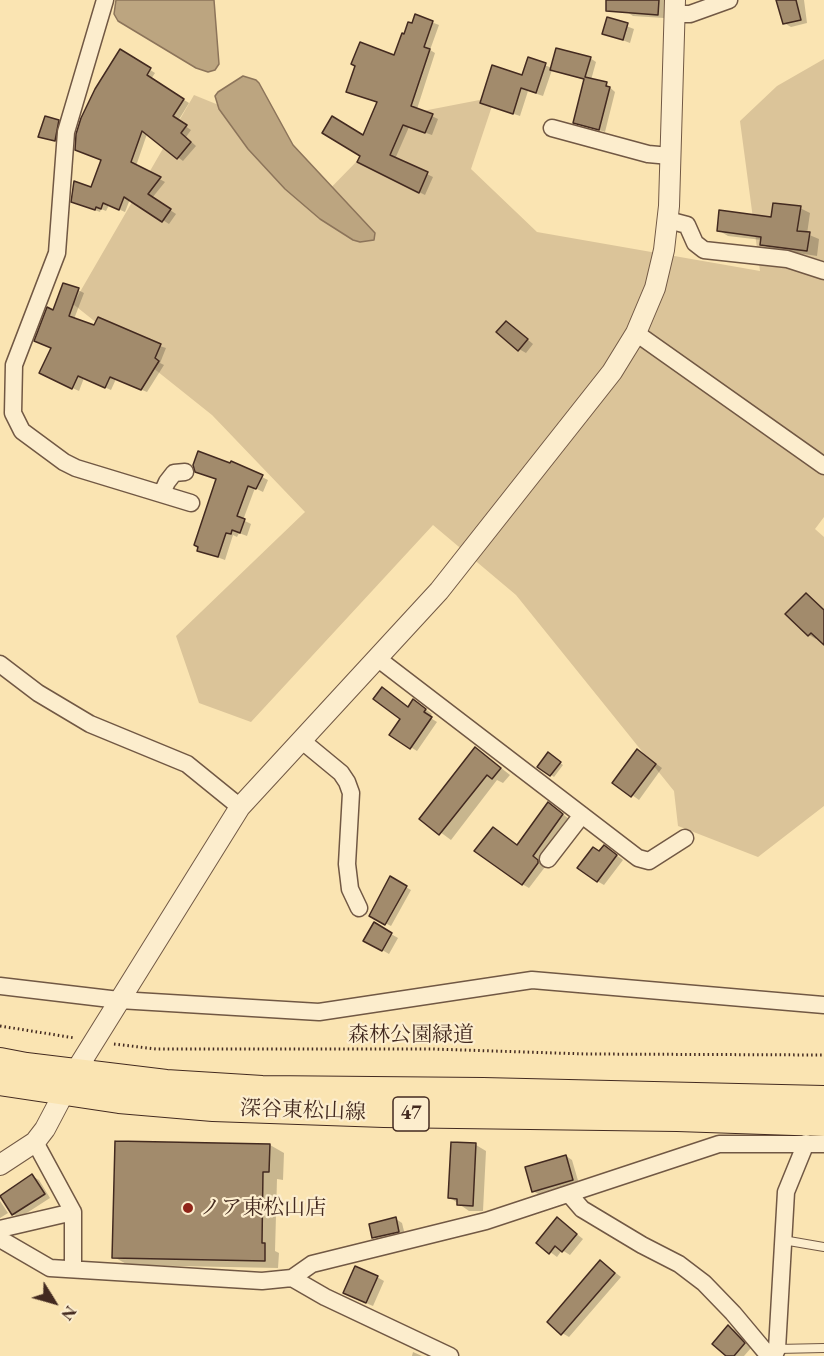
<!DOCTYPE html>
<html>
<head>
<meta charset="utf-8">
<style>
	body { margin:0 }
	#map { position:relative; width:824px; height:1356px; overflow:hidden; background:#fae4b2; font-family:"EB Garamond",serif }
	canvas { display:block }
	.north { position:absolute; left:24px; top:1272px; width:60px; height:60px; -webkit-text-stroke:4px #fcedcd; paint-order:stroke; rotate:127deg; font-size:16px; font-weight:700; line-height:24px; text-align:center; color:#432a20 }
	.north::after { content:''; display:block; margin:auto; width:21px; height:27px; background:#432a20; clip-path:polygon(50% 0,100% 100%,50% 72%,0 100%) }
</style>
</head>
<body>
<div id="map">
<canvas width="824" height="1356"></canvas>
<div class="north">N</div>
</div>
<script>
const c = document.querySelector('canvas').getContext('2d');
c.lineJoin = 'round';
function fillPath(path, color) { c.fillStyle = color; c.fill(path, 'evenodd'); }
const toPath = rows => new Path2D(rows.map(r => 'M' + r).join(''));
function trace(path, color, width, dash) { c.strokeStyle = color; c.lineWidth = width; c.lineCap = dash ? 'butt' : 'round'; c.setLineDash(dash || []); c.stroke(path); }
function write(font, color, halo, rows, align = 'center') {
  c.font = font + ' "EB Garamond","Noto Serif JP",serif'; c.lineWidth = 4.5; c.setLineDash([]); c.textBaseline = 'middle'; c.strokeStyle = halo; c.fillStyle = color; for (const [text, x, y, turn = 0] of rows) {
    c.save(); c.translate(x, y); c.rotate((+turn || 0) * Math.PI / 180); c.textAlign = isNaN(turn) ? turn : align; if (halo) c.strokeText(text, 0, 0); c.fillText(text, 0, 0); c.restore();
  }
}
fillPath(toPath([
	[824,59,824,517,815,529,824,537,824,806,758,857,678,826,674,791,516,595,433,525,251,722,199,703,176,636,305,512,212,415,73,304,194,95,253,119,316,203,402,115,495,97,471,169,537,232,760,271,740,121,777,86]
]), '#dbc499');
const water = toPath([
	[116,0,214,0,219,64,215,70,208,72,196,68,118,21,114,14,116,0],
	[243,76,256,80,259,83,293,145,375,233,374,240,360,242,353,240,320,219,285,189,248,149,219,109,215,96,218,92,243,76]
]);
fillPath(water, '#bca580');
trace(water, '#8c745a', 1.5);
fillPath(toPath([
	[628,0,666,0,664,18,633,16,627,12],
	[778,0,804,0,807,23,791,27,784,23],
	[416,16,439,25,430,50,435,53,417,109,438,119,432,135,409,127,395,159,433,177,425,195,384,175,364,137,379,103,348,91,395,57],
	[608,19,634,29,630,43,604,33],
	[120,51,155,73,151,79,189,103,178,121,191,130,186,137,196,146,183,161,147,134,136,166,165,182,152,198,176,214,169,224,130,199,125,212,109,205,106,211,101,209,100,212,73,202,92,189,102,160],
	[590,58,596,62,591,80,606,84,615,92,605,132,575,122,585,80,552,70,543,96,528,91,520,116,482,103,523,77,529,59,552,68],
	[58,121,61,123,58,142,43,138],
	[800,208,810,213,807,234,819,239,817,256,771,249,762,244,762,240,728,236,718,230,772,219],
	[78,290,84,293,74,319,166,348,160,363,164,365,147,392,116,379,111,390,84,378,79,391,46,376,53,348,54,312],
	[513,327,533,344,526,353,519,349],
	[203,474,262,477,268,480,263,492,255,488,243,520,251,524,247,536,239,533,237,537,233,535,225,560,198,550,218,480],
	[806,594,824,609,824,641,817,637,816,639,809,635],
	[420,705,432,714,429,717,437,722,417,751,391,735,409,708],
	[476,748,510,775,503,783,497,780,451,840,421,818],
	[548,754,563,765,554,777,540,766],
	[644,755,662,768,639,800,614,782],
	[555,808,569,819,538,861,545,867,529,888,522,884,518,846],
	[611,851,623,860,604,885,597,881,600,852],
	[390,878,411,890,391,926,371,916],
	[374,924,398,938,389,954,365,940],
	[452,1143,476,1145,486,1151,483,1211,469,1211,449,1197],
	[270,1145,284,1153,283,1180,277,1179,275,1251,279,1253,278,1268,128,1265,114,1257],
	[566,1156,572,1160,579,1184,540,1195,533,1191],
	[32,1176,39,1180,50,1198,19,1218,13,1214],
	[0,1201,8,1213,0,1218],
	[396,1219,402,1223,405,1235,380,1241,373,1237],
	[563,1223,583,1239,570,1255,562,1250,557,1257,538,1243],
	[600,1261,621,1277,569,1337,562,1333],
	[377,1277,384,1281,373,1306,352,1297],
	[729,1327,735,1330,751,1348,744,1356,728,1356],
	[413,1352,422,1356,412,1356]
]), '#0003');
const building = toPath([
	[606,0,659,0,658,15,606,11,606,0],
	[776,0,796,0,801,20,783,24,776,0],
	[415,14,433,21,424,47,430,49,411,106,433,114,425,133,403,125,390,155,428,172,419,193,357,162,360,156,322,133,332,116,363,135,377,102,346,92,355,66,351,64,360,42,394,55,402,33,404,34,408,22,412,23,415,14],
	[607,17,628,23,623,40,602,34,607,17],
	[556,48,591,57,585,77,607,82,606,86,610,87,599,130,573,123,584,79,550,70,556,48],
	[120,49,151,68,147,75,184,99,173,116,187,125,181,133,191,142,177,159,142,131,131,162,161,177,148,194,171,209,162,222,124,197,119,210,103,203,101,209,96,207,95,210,71,202,74,181,91,187,101,160,75,150,76,134,81,118,95,89,120,49],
	[528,57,546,63,536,93,521,88,513,114,480,103,492,65,522,75,528,57],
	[45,116,59,120,55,141,38,137,45,116],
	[773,203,801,206,797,231,810,232,807,251,760,245,761,237,717,231,719,210,771,217,773,203],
	[63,283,79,288,69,316,94,325,98,317,161,344,155,358,159,361,141,390,110,377,105,388,78,376,72,389,39,373,51,348,34,341,47,307,53,310,63,283],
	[506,321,528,339,518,351,496,332,506,321],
	[198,451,230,463,231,461,263,475,256,489,248,486,237,516,245,519,240,533,232,530,231,534,226,533,218,557,197,551,198,547,194,545,216,479,195,472,193,465,198,451],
	[806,593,824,610,824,645,811,633,808,636,785,614,806,593],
	[382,687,408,707,413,699,426,709,424,712,432,717,410,749,389,735,400,719,373,699,382,687],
	[475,747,501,768,492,779,487,775,439,835,419,819,475,747],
	[637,749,656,764,631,797,612,783,637,749],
	[548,752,561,762,550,776,537,767,548,752],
	[548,802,563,814,533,856,538,860,538,863,522,885,474,851,493,827,517,845,548,802],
	[604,845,617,855,597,882,577,868,593,847,599,851,604,845],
	[390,876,407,886,385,925,369,916,390,876],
	[374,922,392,933,382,951,363,941,374,922],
	[115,1141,270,1144,269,1172,263,1172,262,1243,265,1243,265,1261,112,1258,115,1141],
	[451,1142,476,1143,473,1206,457,1205,457,1199,448,1198,451,1142],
	[566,1155,573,1180,532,1192,525,1167,566,1155],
	[32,1174,45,1194,12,1215,0,1196,32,1174],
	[396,1217,399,1232,372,1238,369,1224,396,1217],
	[557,1217,577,1234,562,1252,555,1246,549,1254,536,1243,557,1217],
	[600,1260,615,1273,561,1335,547,1322,600,1260],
	[355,1266,378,1276,366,1303,343,1293,355,1266],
	[728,1325,745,1343,734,1356,726,1356,712,1344,728,1325]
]);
fillPath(building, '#a28b6c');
trace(building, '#432a20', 1.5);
const service = toPath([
	[783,1240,824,1247],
	[777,1349,824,1348]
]);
const minor = toPath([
	[105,0,66,132,57,253,14,365,13,413,22,431,64,462,76,468,191,503],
	[675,14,690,14,729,0],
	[552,128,648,154,670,156],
	[668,220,687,225,695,243,704,250,787,259,824,271],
	[636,333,824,466],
	[162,493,167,482,174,473,185,472],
	[377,658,638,858,649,861,685,838],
	[0,664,38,693,90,724,187,764,240,807],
	[301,740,341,773,347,782,351,793,347,864,350,889,359,908],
	[548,859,582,815],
	[0,986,119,1000,319,1012,532,980,824,1005],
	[35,1142,73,1212,73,1268],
	[569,1194,582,1209,642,1245,679,1264,704,1283,733,1313,769,1356],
	[0,1229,73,1212],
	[0,1239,50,1268,262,1281,292,1278,312,1264,486,1221,719,1144,824,1144],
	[292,1278,325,1297,450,1356],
	[774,1356,777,1349,786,1192,806,1143]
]);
const tertiary = toPath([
	[0,1165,35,1142,45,1129,75,1072,240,807,439,591,612,372,636,333,655,288,664,250,669,206,675,0]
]);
const primary = toPath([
	[0,1061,26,1066,166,1083,262,1089,483,1091,824,1099],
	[0,1082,119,1100,213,1108,384,1114,677,1118,824,1123]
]);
trace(service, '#715844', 10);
trace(minor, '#715844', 19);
trace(tertiary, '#715844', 22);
trace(primary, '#432a20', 28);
trace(toPath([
	[0,1026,75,1038],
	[114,1044,156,1049,432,1049,586,1054,824,1055]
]), '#432a20', 3, [1.5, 3]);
trace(service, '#fcedcd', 8);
trace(minor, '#fcedcd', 16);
trace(tertiary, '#fcedcd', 20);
trace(primary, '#fae4b2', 26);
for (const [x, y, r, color] of [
	[188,1208,6,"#8f2418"]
]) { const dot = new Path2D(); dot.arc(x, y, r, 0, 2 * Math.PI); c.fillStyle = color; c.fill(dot); trace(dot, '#fcedcd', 2); }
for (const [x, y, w] of [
	[411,1114,36]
]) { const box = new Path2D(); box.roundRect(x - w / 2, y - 17, w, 34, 4.5); c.fillStyle = '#fcedcd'; c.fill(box); trace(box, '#432a20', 1.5); }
write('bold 20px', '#432a20', null, [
	["47",411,1114]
]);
write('21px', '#432a20', '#fcedcd', [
	["森林公園緑道",411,1035],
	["深谷東松山線",303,1111,2]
]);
write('21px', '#432a20', '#fcedcd', [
	["ノア東松山店",200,1208]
], 'left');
</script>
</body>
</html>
